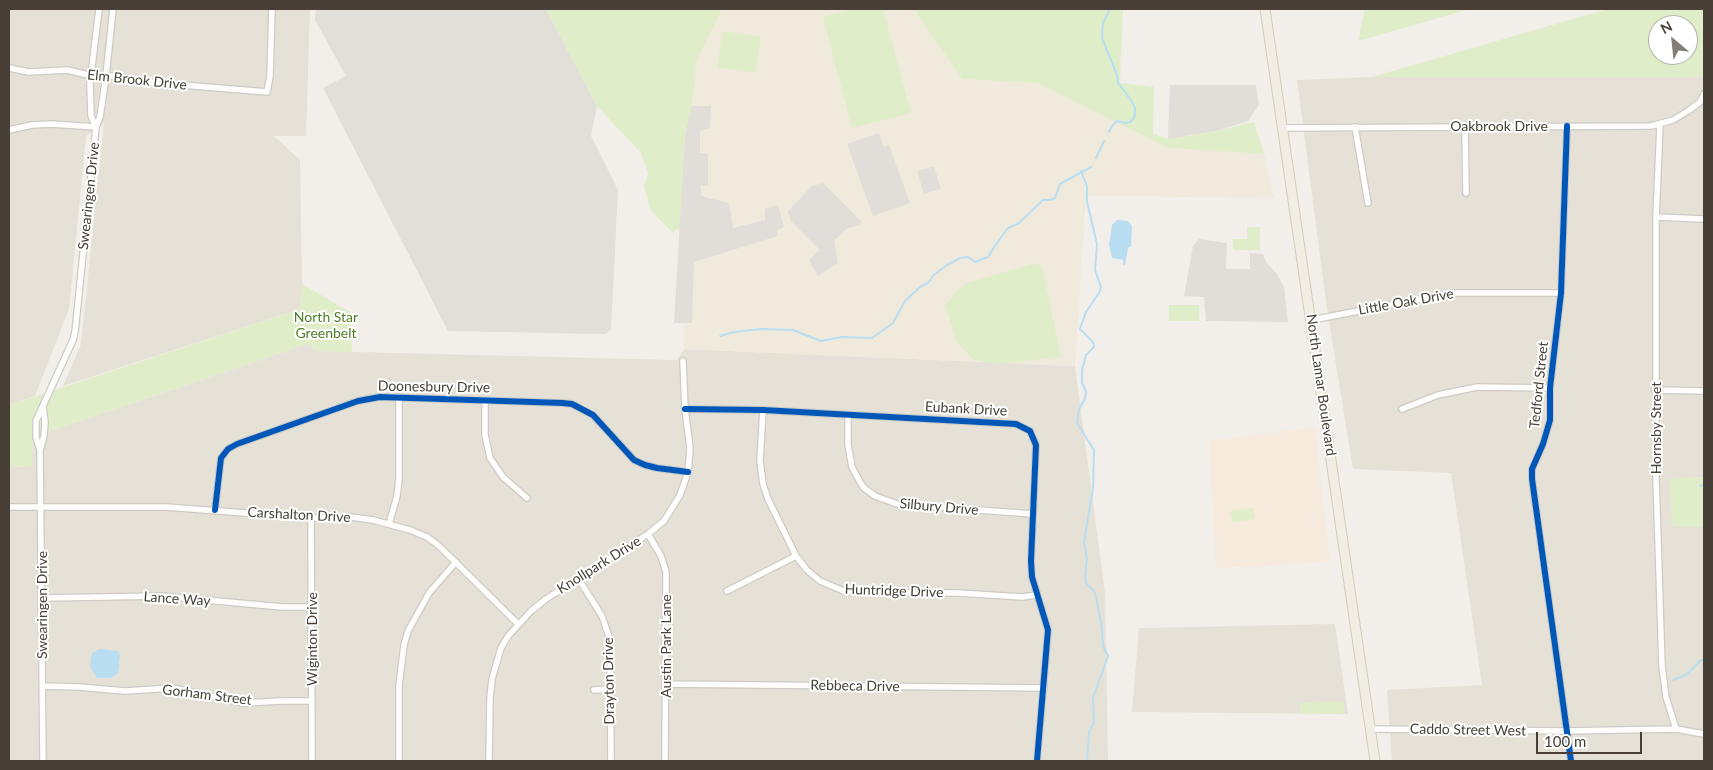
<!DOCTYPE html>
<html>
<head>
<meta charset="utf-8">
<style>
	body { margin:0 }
	#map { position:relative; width:1713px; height:770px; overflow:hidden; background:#f2efea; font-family:Lato,sans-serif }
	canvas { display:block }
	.frame { position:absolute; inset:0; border:10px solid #484036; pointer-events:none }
	.north { position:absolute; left:1648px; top:15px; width:50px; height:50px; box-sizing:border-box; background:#fff; border:1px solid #b6b3af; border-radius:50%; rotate:332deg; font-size:14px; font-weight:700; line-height:20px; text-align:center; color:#484036 }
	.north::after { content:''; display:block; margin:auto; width:18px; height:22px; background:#847d75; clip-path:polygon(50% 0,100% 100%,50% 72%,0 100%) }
	.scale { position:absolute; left:1536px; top:732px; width:106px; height:22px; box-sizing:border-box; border:2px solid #484036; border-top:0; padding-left:6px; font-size:15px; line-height:18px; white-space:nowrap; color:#484036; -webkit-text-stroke:4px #fff; paint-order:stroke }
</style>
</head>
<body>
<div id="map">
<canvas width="1713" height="770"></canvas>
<div class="frame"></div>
<div class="north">N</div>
<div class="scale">100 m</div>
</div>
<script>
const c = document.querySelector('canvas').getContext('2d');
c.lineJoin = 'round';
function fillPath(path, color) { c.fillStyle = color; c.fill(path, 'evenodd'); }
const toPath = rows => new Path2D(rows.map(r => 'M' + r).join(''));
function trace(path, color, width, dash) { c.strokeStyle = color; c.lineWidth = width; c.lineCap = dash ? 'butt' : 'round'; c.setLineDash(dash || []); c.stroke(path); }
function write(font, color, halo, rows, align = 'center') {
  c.font = font + ' Lato,sans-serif'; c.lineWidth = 4; c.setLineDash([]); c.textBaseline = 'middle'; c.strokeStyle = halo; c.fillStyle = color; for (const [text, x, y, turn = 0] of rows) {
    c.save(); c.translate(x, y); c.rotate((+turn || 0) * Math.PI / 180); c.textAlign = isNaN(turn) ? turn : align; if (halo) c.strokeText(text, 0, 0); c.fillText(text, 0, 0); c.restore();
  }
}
fillPath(toPath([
	[9,9,310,9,306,136,274,136,300,160,302,284,300,309,63,386,81,344,104,123,86,136,69,309,35,396,9,405],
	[1371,77,1704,77,1704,441,1703,442,1704,477,1670,479,1673,527,1704,527,1704,761,1392,761,1387,690,1482,685,1451,473,1353,469,1327,309,1297,80],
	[310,343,314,351,677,360,684,349,1075,366,1105,593,1108,761,9,761,9,467,32,466,33,437],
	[1335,624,1348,714,1132,712,1139,628]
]), '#e6e1d7');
fillPath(toPath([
	[1315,427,1330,562,1216,568,1209,441]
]), '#f5eadc');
fillPath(toPath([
	[316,9,546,9,597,106,591,136,618,190,611,329,606,334,448,331,323,88,346,76,315,20]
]), '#e2ded8');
fillPath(toPath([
	[687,9,914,9,962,79,1037,83,1169,148,1264,154,1274,198,1086,196,1075,366,684,349]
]), '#f0eadc');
fillPath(toPath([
	[546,9,722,9,696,62,692,106,685,135,680,229,672,232,651,211,644,186,648,173,641,153,597,106],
	[852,9,883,9,911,113,852,128,823,17],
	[914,9,1123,9,1120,83,1154,87,1153,134,1169,139,1216,131,1254,122,1264,154,1169,148,1037,83,962,79],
	[1365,9,1470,9,1358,41],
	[1608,9,1704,9,1704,77,1371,77],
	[1658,25,1688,25,1688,55,1658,55],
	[723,31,761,37,755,73,717,67],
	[1247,227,1260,227,1260,250,1233,250,1233,239,1247,239],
	[1035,263,1042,266,1061,357,996,364,974,360,957,342,945,305,964,284],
	[302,284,350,312,352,352,314,351,310,343,33,437,32,466,9,467,9,405,300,309],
	[1169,305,1199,305,1199,321,1169,321],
	[1704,477,1704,527,1673,527,1670,479],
	[1253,508,1255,519,1232,522,1230,511],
	[1343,701,1344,713,1300,714,1300,703]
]), '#e0edc9');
fillPath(toPath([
	[1170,85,1256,85,1259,105,1248,121,1216,131,1168,139],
	[692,106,711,106,710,128,700,131,700,153,708,154,708,186,701,186,701,196,729,203,733,228,765,220,765,209,778,205,784,227,777,230,778,236,694,262,692,323,674,323,685,135],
	[879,133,884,147,889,145,910,203,873,216,847,144],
	[934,166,941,189,924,194,917,171],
	[823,183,862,222,860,225,846,229,834,241,838,263,818,276,809,260,820,250,790,220,788,211,812,186],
	[1199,239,1227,243,1226,269,1250,269,1250,253,1263,254,1266,262,1277,274,1284,287,1288,322,1206,321,1204,297,1184,296,1193,246]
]), '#e1deda');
fillPath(toPath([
	[1117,220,1128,221,1132,226,1131,246,1128,248,1125,265,1123,265,1123,260,1112,258,1109,245,1112,225],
	[100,649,117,651,120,655,118,673,111,678,97,678,90,666,92,653]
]), '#b9def2');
trace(toPath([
	[1109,132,1112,126,1117,121,1125,123,1130,122,1134,118,1135,114,1135,108,1131,100,1118,83,1117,75,1102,38,1103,23,1110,9],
	[1096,158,1104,141],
	[1081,171,1087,186,1087,202,1097,244,1095,270,1101,287,1099,293,1086,312,1080,329,1093,342,1094,347,1086,355,1082,370,1082,383,1086,392,1085,398,1079,410,1077,423,1094,450,1093,488,1084,542,1087,559,1085,576,1086,583,1094,591,1096,597,1102,628,1103,646,1108,656,1093,698,1094,723,1089,732,1087,761],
	[720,336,734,332,761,329,793,330,821,341,842,337,872,338,893,323,905,301,920,287,928,283,934,275,947,265,960,258,968,257,975,262,988,257,994,247,1008,228,1019,223,1043,200,1050,200,1055,198,1060,184,1091,167],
	[1700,486,1704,485],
	[1673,680,1686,675,1701,660,1704,660]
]), '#b9def2', 2);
const street = toPath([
	[9,68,29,72,67,70,92,76,114,76,146,82,267,92,270,76,272,9],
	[1660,125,1656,217,1656,478,1662,666,1666,697,1676,729],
	[1567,126,1561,293,1550,388,1550,420,1543,444,1532,469,1532,479,1571,761],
	[96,127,91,116,90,83,99,9],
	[1355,127,1368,203],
	[1465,127,1466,193],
	[1283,128,1651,126,1673,120,1688,111,1700,102,1704,94],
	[9,130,32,125,51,124,96,127],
	[1656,217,1704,219],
	[1312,320,1451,293,1561,293],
	[1655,390,1704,391],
	[485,401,485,435,490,458,503,477,527,498],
	[685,409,763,410,1016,424,1030,431,1036,445,1031,561,1032,577,1048,630,1037,761],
	[1402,409,1438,395,1477,387,1550,388],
	[763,410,760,461,763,484,768,499,796,556,807,570,820,581,846,592,958,593,1022,597,1037,595],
	[848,415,848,445,852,467,860,482,864,488,875,496,897,504,1033,514],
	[40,450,36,437,36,421,73,340,75,332,96,127,100,117,106,76,113,9],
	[9,507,166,507,311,518,351,517,373,520,410,530,427,537,438,545,518,624],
	[215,510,221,458,228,449,237,444,358,401,380,397,563,403,572,404,593,415,634,460,645,465,657,468,688,472],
	[311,518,312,761],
	[389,524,397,496,399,479,399,397],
	[648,534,661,556,666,572,665,761],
	[578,578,602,616,610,640,611,761],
	[727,591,796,556],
	[41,598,163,596,282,607,312,607],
	[666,684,1044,688],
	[42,686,79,687,125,691,172,688,244,703,281,701,312,701],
	[594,690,609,689],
	[1371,729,1566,731,1676,729,1704,734],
	[43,761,40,450,44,436,45,422,43,407],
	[399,761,399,685,404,645,408,631,429,593,456,562],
	[489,761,490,698,492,679,501,648,509,635,531,611,546,599,648,534,664,521,680,495,688,472,690,448,685,409,683,361]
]);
const primary = toPath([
	[1265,9,1375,761]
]);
trace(street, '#cecbc6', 8);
trace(primary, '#d5cbb6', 11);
trace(street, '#fdfdfc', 5.5);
trace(primary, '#f1ece4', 9);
trace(toPath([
	[1567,126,1561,293,1550,388,1550,420,1543,444,1532,469,1532,479,1571,761],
	[685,409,763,410,1016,424,1030,431,1036,445,1031,561,1032,577,1048,630,1037,761],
	[215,510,221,458,228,449,237,444,358,401,380,397,563,403,572,404,593,415,634,460,645,465,657,468,688,472]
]), '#0057b8', 6);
write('14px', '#484036', '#fff', [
	["Elm Brook Drive",137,80,6],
	["Oakbrook Drive",1499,126],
	["Swearingen Drive",89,196,-84],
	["Little Oak Drive",1406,302,-10],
	["North Lamar Boulevard",1321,385,82],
	["Tedford Street",1539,385,-84],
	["Doonesbury Drive",434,387,1],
	["Eubank Drive",966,409,3],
	["Hornsby Street",1656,428,-90],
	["Silbury Drive",939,507,5],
	["Carshalton Drive",299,515,3],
	["Knollpark Drive",599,565,-32],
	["Huntridge Drive",894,591,2],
	["Lance Way",177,599,4],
	["Swearingen Drive",42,605,-90],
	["Wiginton Drive",312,639,-90],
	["Austin Park Lane",666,646,-90],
	["Drayton Drive",609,681,-91],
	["Rebbeca Drive",855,686,1],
	["Gorham Street",207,695,7],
	["Caddo Street West",1468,730,1]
]);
write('14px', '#4b7e25', '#fff', [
	["North Star",326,317],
	["Greenbelt",326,333]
]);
</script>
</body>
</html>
